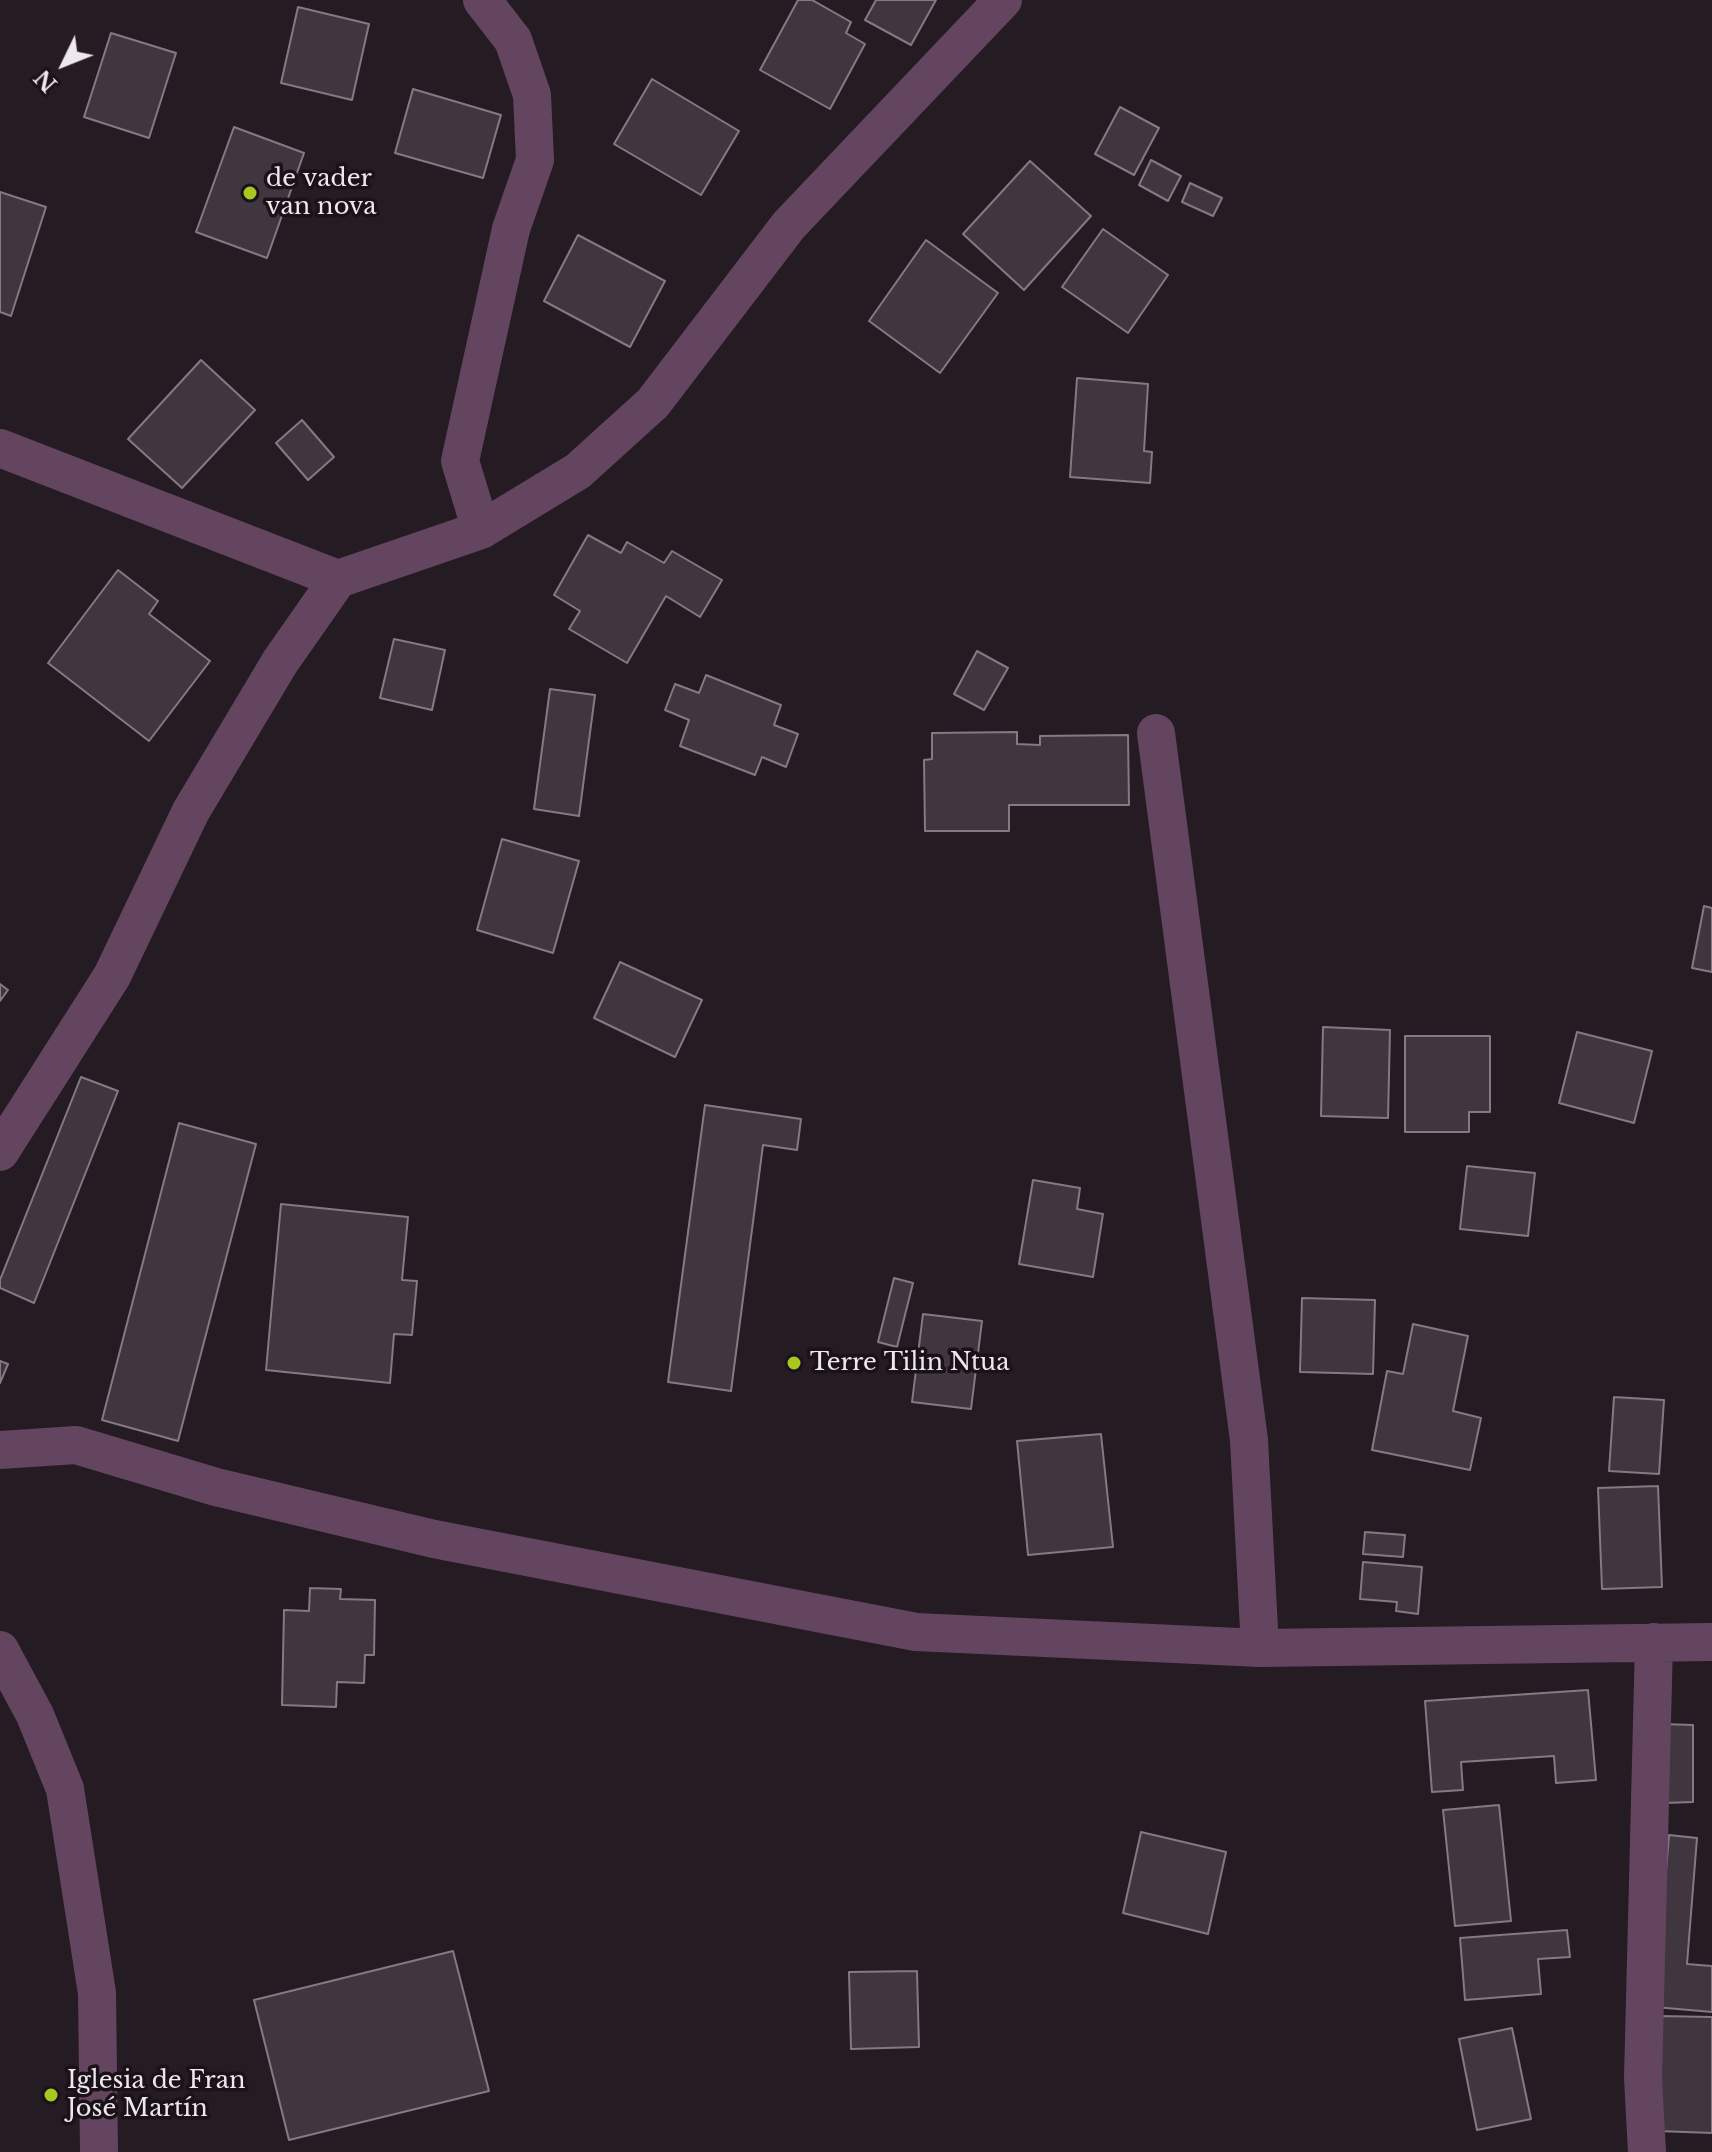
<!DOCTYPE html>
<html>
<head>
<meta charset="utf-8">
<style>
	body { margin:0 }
	#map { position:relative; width:1712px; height:2152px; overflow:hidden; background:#241b23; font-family:"Libre Baskerville",serif }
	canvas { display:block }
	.north { position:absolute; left:24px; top:24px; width:80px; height:80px; -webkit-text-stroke:6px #1b1219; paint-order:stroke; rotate:227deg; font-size:22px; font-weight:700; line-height:32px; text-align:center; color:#eee7ed }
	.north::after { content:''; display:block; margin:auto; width:28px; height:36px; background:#eee7ed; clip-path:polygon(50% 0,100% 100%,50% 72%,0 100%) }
</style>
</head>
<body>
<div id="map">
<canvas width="1712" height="2152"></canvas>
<div class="north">N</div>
</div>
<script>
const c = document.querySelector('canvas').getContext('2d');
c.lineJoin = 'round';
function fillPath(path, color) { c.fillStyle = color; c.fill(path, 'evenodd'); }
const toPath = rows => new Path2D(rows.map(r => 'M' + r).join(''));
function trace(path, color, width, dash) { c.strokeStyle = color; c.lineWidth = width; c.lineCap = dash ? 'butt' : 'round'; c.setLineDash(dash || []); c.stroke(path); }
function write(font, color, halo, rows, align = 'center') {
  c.font = font + ' "Libre Baskerville",serif'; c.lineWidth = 7; c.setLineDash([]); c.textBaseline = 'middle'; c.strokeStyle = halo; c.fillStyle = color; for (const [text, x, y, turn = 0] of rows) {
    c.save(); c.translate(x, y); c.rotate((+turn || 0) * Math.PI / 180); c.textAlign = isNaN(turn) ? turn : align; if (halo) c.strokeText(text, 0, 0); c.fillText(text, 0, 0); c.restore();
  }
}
const building = toPath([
	[798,0,812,0,851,22,846,33,865,44,830,109,760,70,798,0],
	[876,0,936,0,911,45,865,20,876,0],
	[298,7,369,24,352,100,281,83,298,7],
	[111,33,176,53,149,138,84,117,111,33],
	[652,79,739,131,701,195,614,144,652,79],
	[413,89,501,115,483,178,395,153,413,89],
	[1120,107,1159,128,1134,175,1095,154,1120,107],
	[234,127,304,153,267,258,196,232,234,127],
	[1151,160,1181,176,1168,201,1139,185,1151,160],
	[1030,161,1091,216,1024,290,963,234,1030,161],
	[1190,183,1222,198,1213,216,1182,202,1190,183],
	[0,192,46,207,11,316,0,312,0,192],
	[1103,229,1168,275,1128,333,1062,287,1103,229],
	[578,235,665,281,630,347,544,301,578,235],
	[926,240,998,293,940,373,869,321,926,240],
	[201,360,255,410,182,488,128,439,201,360],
	[1077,378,1148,384,1144,451,1152,452,1150,483,1070,477,1077,378],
	[302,420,334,457,308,480,276,443,302,420],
	[588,535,621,553,627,542,664,563,672,551,722,580,700,617,666,596,627,663,569,629,580,611,554,595,588,535],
	[118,570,158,601,149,614,210,661,149,741,48,663,118,570],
	[394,639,445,650,432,710,380,698,394,639],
	[977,651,1008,668,984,710,954,694,977,651],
	[706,675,781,705,774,725,798,734,786,767,762,757,755,775,680,746,689,720,665,710,675,684,699,693,706,675],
	[550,689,595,695,579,816,534,809,550,689],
	[1017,732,1017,744,1040,745,1040,736,1128,735,1129,805,1009,805,1009,831,925,831,924,760,932,759,932,733,1017,732],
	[502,839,579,861,553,953,477,930,502,839],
	[1704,906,1712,908,1712,972,1692,968,1704,906],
	[620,962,702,1000,675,1057,594,1018,620,962],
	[0,984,8,990,0,1001,0,984],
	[1323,1027,1390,1030,1388,1118,1321,1116,1323,1027],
	[1577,1032,1652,1051,1634,1123,1559,1103,1577,1032],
	[1405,1036,1490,1036,1490,1112,1469,1112,1469,1132,1405,1132,1405,1036],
	[81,1077,118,1091,34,1303,0,1288,0,1280,81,1077],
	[705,1105,801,1119,797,1150,763,1145,731,1391,668,1382,705,1105],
	[179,1123,256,1144,178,1441,102,1420,179,1123],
	[1467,1166,1535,1173,1528,1236,1460,1229,1467,1166],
	[1033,1180,1080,1188,1077,1209,1103,1214,1093,1277,1019,1264,1033,1180],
	[281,1204,408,1217,402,1280,417,1281,412,1335,394,1334,390,1383,266,1370,281,1204],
	[894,1278,913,1283,897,1347,878,1342,894,1278],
	[1302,1298,1375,1300,1373,1374,1300,1372,1302,1298],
	[923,1314,982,1321,971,1409,912,1402,923,1314],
	[1413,1324,1468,1336,1453,1411,1481,1418,1470,1470,1372,1450,1387,1371,1403,1374,1413,1324],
	[0,1361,8,1364,0,1383,0,1361],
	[1614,1397,1664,1400,1659,1474,1609,1471,1614,1397],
	[1101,1434,1113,1547,1028,1555,1017,1441,1101,1434],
	[1658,1486,1662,1587,1602,1589,1598,1488,1658,1486],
	[1365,1532,1405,1535,1403,1557,1363,1554,1365,1532],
	[1363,1562,1422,1567,1418,1614,1396,1611,1397,1602,1360,1599,1363,1562],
	[310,1588,341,1589,340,1599,375,1600,374,1655,365,1655,364,1683,337,1682,336,1707,282,1705,284,1610,309,1611,310,1588],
	[1588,1690,1596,1780,1556,1783,1554,1756,1461,1762,1463,1790,1432,1792,1425,1701,1588,1690],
	[1662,1724,1693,1725,1693,1802,1663,1803,1662,1724],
	[1499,1805,1511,1921,1455,1926,1443,1810,1499,1805],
	[1141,1832,1226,1852,1208,1934,1123,1913,1141,1832],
	[1669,1835,1697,1838,1687,1964,1712,1966,1712,2012,1655,2007,1669,1835],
	[1567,1930,1570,1957,1538,1959,1541,1994,1465,2000,1460,1938,1567,1930],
	[453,1951,489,2091,289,2140,254,2000,453,1951],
	[917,1971,919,2047,851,2049,849,1972,917,1971],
	[1659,2016,1712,2017,1712,2133,1657,2131,1659,2016],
	[1512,2028,1531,2119,1477,2130,1459,2039,1512,2028]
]);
fillPath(building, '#40363f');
trace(building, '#857983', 2);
trace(toPath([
	[0,448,338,579],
	[481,530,460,461,511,229,535,160,532,95,513,40,482,0],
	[1156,733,1249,1440,1260,1648],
	[0,1152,112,976,191,811,280,662,338,579,481,530,578,471,653,403,789,225,1003,0],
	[0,1450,76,1445,216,1487,434,1539,916,1632,1260,1648,1712,1642],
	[0,1650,35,1715,65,1789,97,1993,99,2152],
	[1647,2152,1643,2078,1654,1642]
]), '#644560', 38);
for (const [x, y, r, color] of [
	[250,193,8,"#a7c81f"],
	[794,1363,8,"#a7c81f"],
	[51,2095,8,"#a7c81f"]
]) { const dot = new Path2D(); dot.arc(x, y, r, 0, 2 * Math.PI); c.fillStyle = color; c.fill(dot); trace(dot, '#1b1219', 3); }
write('24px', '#eee7ed', '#1b1219', [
	["de vader",266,179],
	["van nova",266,207],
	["Terre Tilin Ntua",810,1363],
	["Iglesia de Fran",67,2081],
	["José Martín",67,2109]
], 'left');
</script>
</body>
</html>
